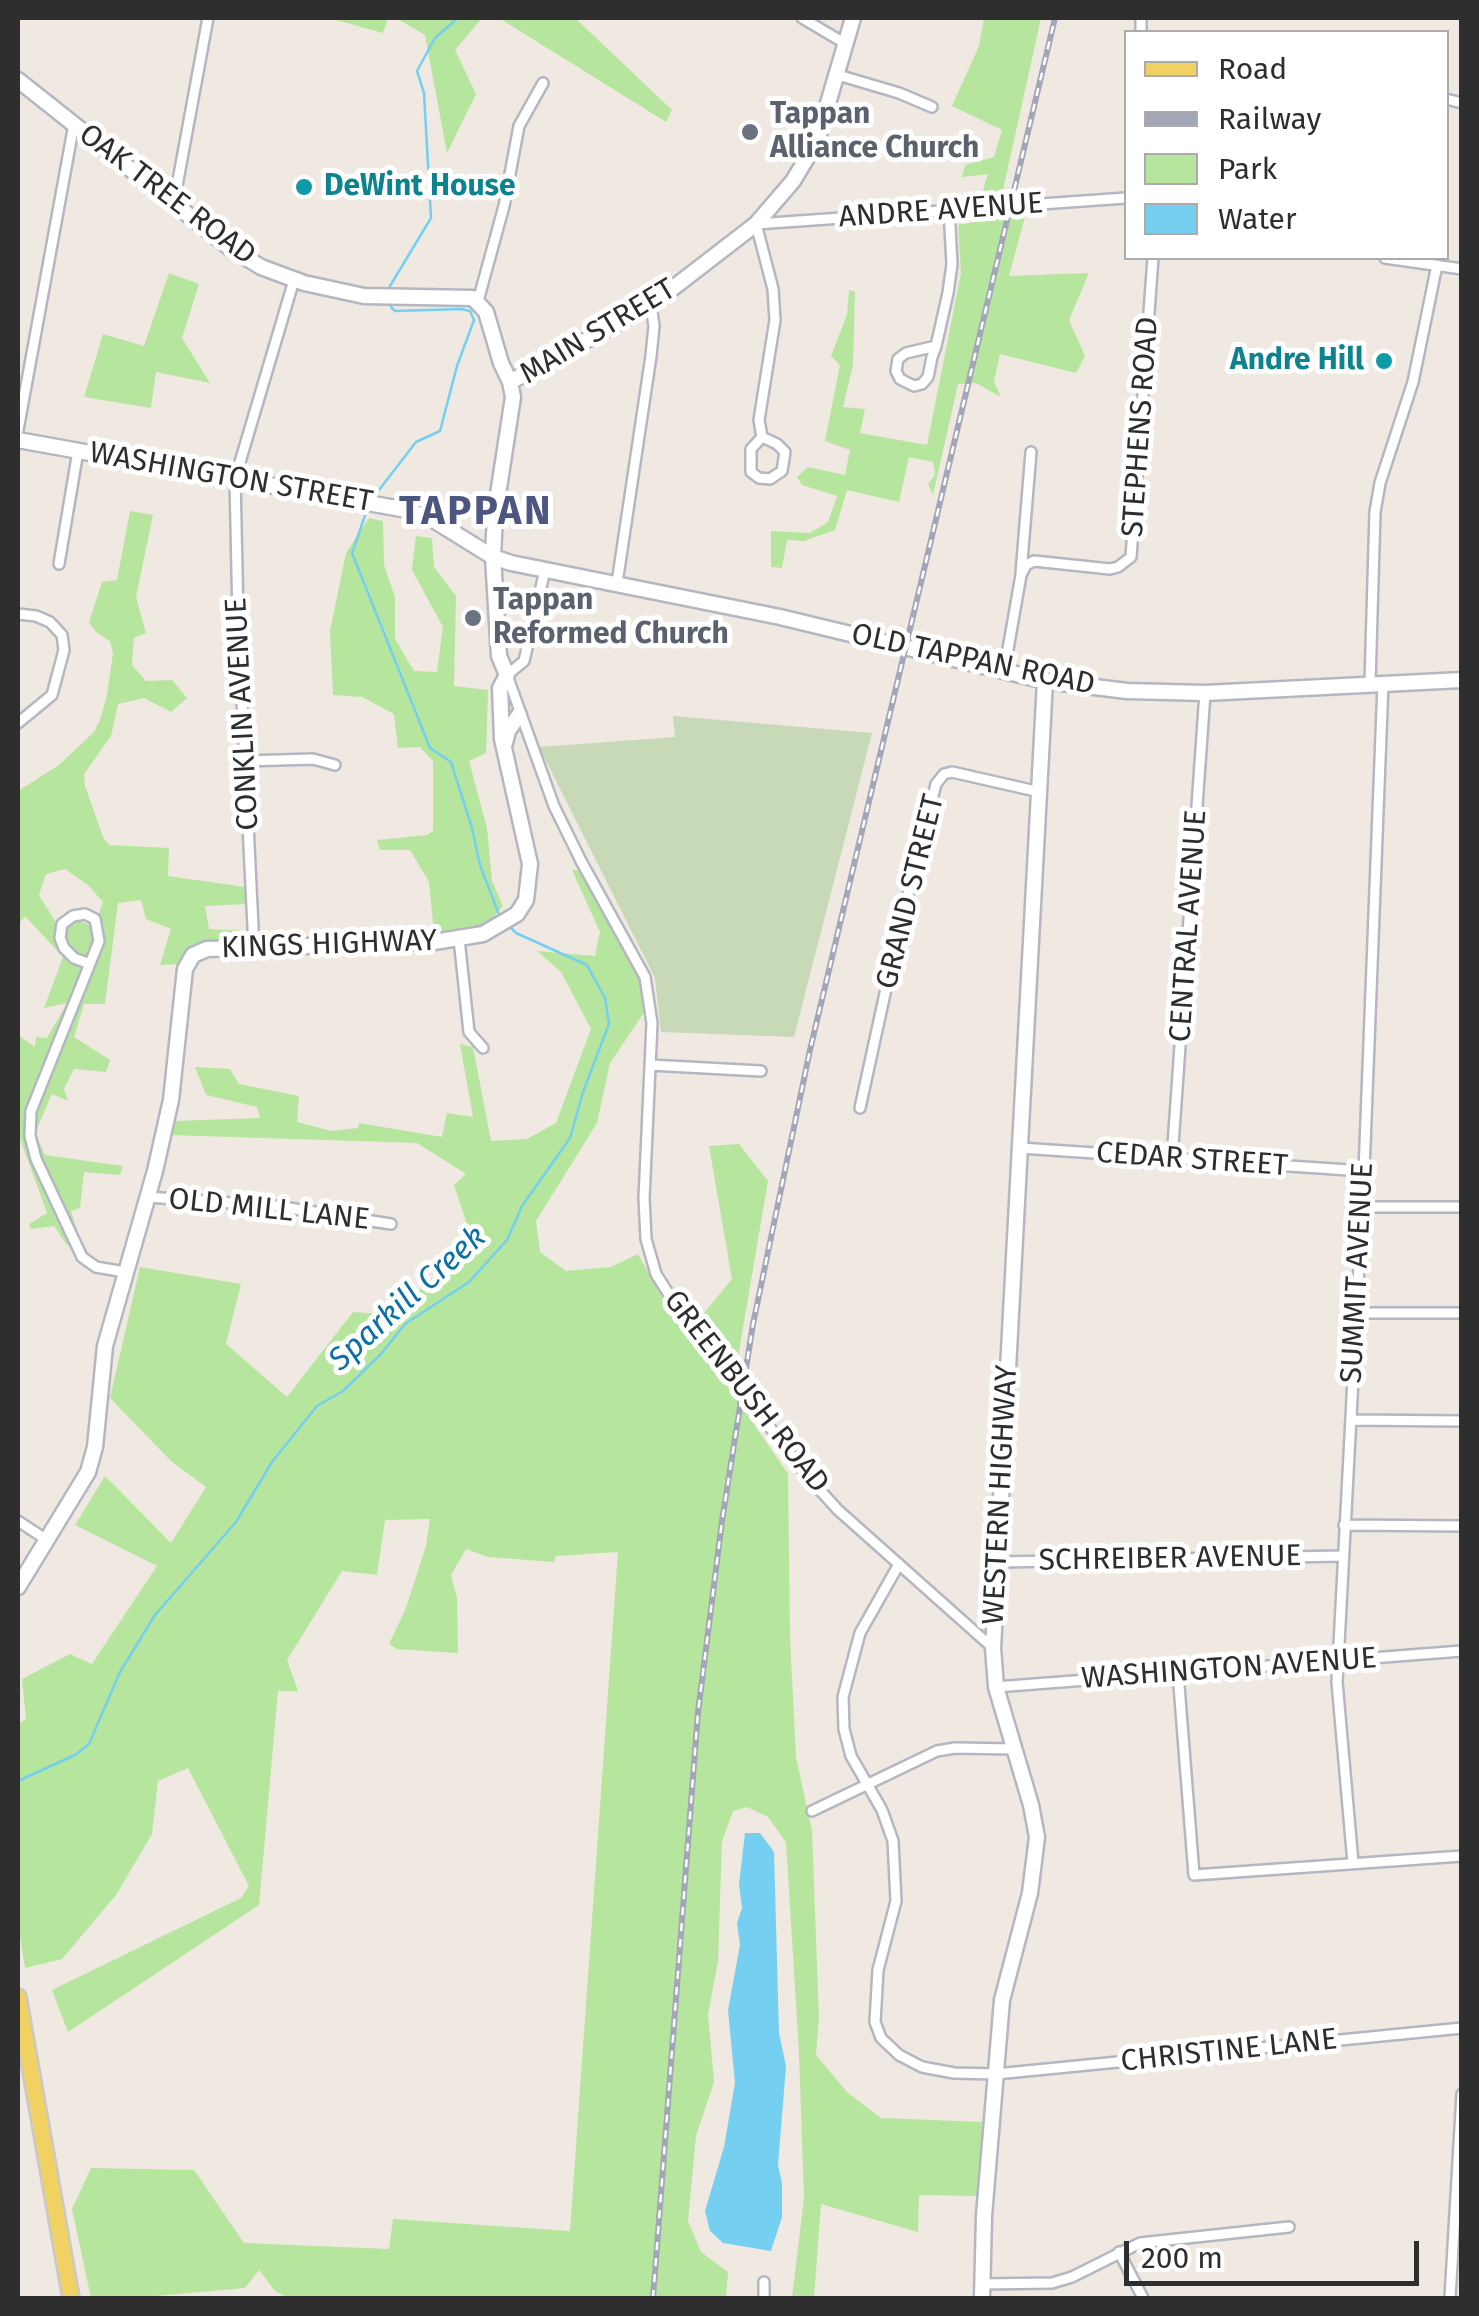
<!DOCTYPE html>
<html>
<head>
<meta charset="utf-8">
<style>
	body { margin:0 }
	#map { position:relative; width:1479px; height:2316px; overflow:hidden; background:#efe9e1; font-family:"Fira Sans",sans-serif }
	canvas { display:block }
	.frame { position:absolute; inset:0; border:20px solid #2e2e2e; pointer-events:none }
	.legend { position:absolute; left:1124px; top:30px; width:325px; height:230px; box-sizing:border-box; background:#fff; border:2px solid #ababab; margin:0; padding:12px 18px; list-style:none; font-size:30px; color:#2e2e2e }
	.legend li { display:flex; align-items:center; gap:20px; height:50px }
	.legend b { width:50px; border:2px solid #ababab }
	.scale { position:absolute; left:1124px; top:2241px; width:295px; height:45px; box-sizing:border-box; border:5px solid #2e2e2e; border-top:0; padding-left:12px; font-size:30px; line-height:35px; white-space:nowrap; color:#2e2e2e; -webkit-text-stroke:8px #fff; paint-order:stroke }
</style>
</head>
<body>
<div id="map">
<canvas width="1479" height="2316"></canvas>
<div class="frame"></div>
<ul class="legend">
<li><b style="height:12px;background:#f2d163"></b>Road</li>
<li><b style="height:12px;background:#a3a6b8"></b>Railway</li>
<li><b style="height:28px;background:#b6e59e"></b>Park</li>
<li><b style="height:28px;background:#75cff0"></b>Water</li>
</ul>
<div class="scale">200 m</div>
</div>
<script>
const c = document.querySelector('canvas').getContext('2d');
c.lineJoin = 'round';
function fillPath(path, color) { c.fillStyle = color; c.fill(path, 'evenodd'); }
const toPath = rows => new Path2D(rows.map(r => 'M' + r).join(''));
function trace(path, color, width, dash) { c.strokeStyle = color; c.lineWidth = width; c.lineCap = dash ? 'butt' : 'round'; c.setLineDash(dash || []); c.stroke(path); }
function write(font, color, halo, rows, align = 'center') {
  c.font = font + ' "Fira Sans",sans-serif'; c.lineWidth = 10; c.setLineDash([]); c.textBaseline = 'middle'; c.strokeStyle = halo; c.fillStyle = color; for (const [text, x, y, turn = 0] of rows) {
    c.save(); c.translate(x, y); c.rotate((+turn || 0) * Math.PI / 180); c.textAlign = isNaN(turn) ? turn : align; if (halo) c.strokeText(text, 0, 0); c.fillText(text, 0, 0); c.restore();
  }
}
fillPath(toPath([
	[329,18,388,18,383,33],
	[396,18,482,18,455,50,476,94,447,153,425,35],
	[499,18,575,18,672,110,666,122],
	[984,18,1041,18,1001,199,979,203,988,174,962,177,965,165,994,157,1002,130,952,106,979,46],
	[1026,213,1009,276,1089,273,1069,320,1085,356,1076,373,1000,354,994,382,1001,397,976,383,958,384,933,495,928,484,935,475,933,462,909,457,899,502,847,490,835,530,804,541,787,540,782,568,771,567,771,531,810,533,828,522,837,496,802,485,797,477,808,467,845,475,850,450,825,441,840,365,831,356,847,315,849,290,855,292,853,365,843,407,865,409,860,433,927,445,961,273,958,225],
	[169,273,199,284,182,338,210,383,156,372,151,408,84,397,103,334,144,346],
	[130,511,153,515,136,597,146,633,134,638,132,665,146,681,172,680,187,698,171,712,144,698,118,704,111,736,84,774,85,786,103,837,109,845,169,848,168,876,245,887,247,904,205,906,209,929,246,931,244,940,201,943,187,953,180,964,160,965,171,929,146,919,141,900,118,903,105,1004,84,1004,74,1037,110,1060,106,1072,74,1069,64,1089,68,1101,52,1094,35,1133,45,1155,123,1166,120,1175,84,1172,80,1208,71,1211,80,1240,67,1245,54,1226,31,1229,29,1224,47,1213,18,1133,18,1035,35,1047,36,1037,47,1038,67,1003,44,1008,63,957,25,916,18,925,18,791,59,765,94,732,100,720,107,695,113,653,110,641,96,632,89,622,102,582,117,580],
	[65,869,88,885,103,902,94,927,80,921,55,921,39,895,46,874],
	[369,518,383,521,384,565,395,597,395,639,414,671,437,672,443,627,412,570,416,536,432,538,434,567,456,596,454,686,488,690,486,753,469,761,487,828,492,881,503,906,485,927,456,933,434,932,429,882,410,850,380,850,377,840,427,835,433,831,433,761,420,747,398,748,394,714,362,697,333,695,330,631,346,553],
	[572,870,582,870,639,976,647,1008,610,1063,597,1123,536,1221,540,1252,566,1271,611,1267,638,1254,674,1318,699,1319,732,1279,709,1146,739,1144,768,1181,732,1392,788,1474,790,1638,796,1757,812,1831,819,2018,816,2055,847,2092,881,2118,983,2122,978,2196,919,2195,918,2232,821,2204,814,2298,792,2298,804,2198,799,2053,786,1842,768,1817,747,1807,733,1811,722,1841,718,1962,708,2014,714,2082,696,2136,688,2221,701,2252,728,2272,726,2298,289,2298,275,2291,259,2270,245,2288,134,2298,91,2298,72,2209,91,2168,194,2170,244,2243,389,2249,393,2219,570,2231,618,1552,556,1556,554,1562,488,1557,466,1549,451,1575,457,1598,458,1653,397,1649,389,1644,406,1608,426,1546,430,1519,385,1520,377,1575,342,1571,287,1660,298,1691,278,1691,259,1905,68,2032,52,1990,241,1898,249,1886,188,1768,158,1781,152,1834,116,1895,62,1959,25,1968,18,1924,18,1724,26,1719,22,1679,70,1654,92,1664,157,1566,75,1525,105,1476,171,1543,206,1487,171,1461,110,1398,140,1267,241,1284,226,1344,287,1397,353,1312,394,1315,472,1239,454,1185,466,1174,417,1143,171,1135,174,1121,260,1118,257,1107,206,1095,195,1067,230,1069,239,1084,299,1096,297,1122,332,1131,358,1128,359,1123,442,1137,447,1113,473,1117,460,1044,473,1047,491,1141,527,1139,556,1123,591,1029,561,972,537,951,595,956,600,932]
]), '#b6e59e');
fillPath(toPath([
	[673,716,872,733,794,1037,661,1032,655,978,539,747,675,737]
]), '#c8d9b8');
fillPath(toPath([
	[745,1833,760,1833,774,1852,779,2033,786,2066,778,2165,782,2183,782,2217,771,2251,723,2243,710,2231,705,2211,724,2147,735,2083,728,2010,740,1945,737,1923,742,1908,739,1884]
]), '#75cff0');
trace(toPath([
	[390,293,390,286,431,218,424,93,417,71,435,38,458,18],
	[372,499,416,442,440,431,457,366,474,320,470,311,461,309,395,311,391,307,391,301],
	[368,507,352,553,430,748,451,762,472,828,480,865,500,917],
	[18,1781,75,1755,89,1744,120,1672,155,1615,236,1522,272,1462,317,1406,343,1391,381,1354,405,1324,469,1282,507,1240,522,1206,570,1138,583,1092,609,1024,605,998,587,965,516,933,509,926]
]), '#75cff0', 2.5);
const street = toPath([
	[802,18,846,44],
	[1141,32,1141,18],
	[838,75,899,93,932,107],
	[1446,99,1462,103],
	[174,202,208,18],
	[1385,258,1462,269],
	[478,301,504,206,519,126,543,83],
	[936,346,906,353,898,359,896,371,900,379,914,386,922,384,928,377,932,357,936,346,948,293,952,264,949,209],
	[18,430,74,124],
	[762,437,759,420,775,320,773,289,756,224,1126,198],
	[762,437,777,444,785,452,782,471,770,479,759,478,751,472,751,449,762,437],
	[59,564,78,451],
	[545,570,524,661,507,675,554,806,581,861,645,977,652,1023,644,1198,646,1239,656,1274,675,1304,808,1477,838,1510,993,1648],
	[1021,573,1031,452],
	[617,583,651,356,654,326,651,305],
	[18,614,36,616,50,622,62,635,64,650,52,695,18,723],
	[1004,672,1021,575,1026,565,1034,561,1110,569,1118,567,1131,557,1153,258],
	[1370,682,1375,512,1380,483,1413,382,1437,265],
	[244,761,313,759,335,765],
	[459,939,469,1032,483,1048],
	[254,948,238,618,235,479,294,280],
	[90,964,74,958,64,948,60,938,62,924,73,916,85,914,95,919,99,941,31,1111,30,1136,36,1159,82,1257,96,1267,125,1272],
	[650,1065,761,1071],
	[860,1108,896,943,936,784,944,774,952,772,1040,792],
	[1020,1148,1364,1171],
	[1172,1159,1205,693],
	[147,1197,276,1206,391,1224],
	[1362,1207,1462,1207],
	[1355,1313,1462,1313],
	[1351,1420,1462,1421],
	[18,1521,47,1540],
	[1344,1525,1462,1526],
	[998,1562,1343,1556],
	[899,1564,860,1633,843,1697,844,1729,851,1756,882,1810,893,1841,896,1901,878,1970,875,2022,881,2038,899,2055,922,2067,954,2073,996,2074,1462,2028],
	[1178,1673,1194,1875,1462,1856],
	[996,1687,1462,1651],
	[812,1811,937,1751,955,1748,1014,1749],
	[1353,1863,1337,1682,1364,1171,1383,683],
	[1119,2252,1143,2298],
	[982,2284,1052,2283,1072,2277,1140,2243,1289,2227],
	[764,2298,764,2282],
	[1450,2298,1462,2094]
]);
const secondary = toPath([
	[18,80,230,248,261,267,304,283,364,296,473,298,486,312,501,363,510,382],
	[18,440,407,510,435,521,493,557,511,563,780,617,1045,681,1127,691,1205,693,1462,680],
	[505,743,508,731,519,715],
	[18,1587,88,1472,95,1447,105,1346,155,1171,171,1100,185,969,193,955,207,949,434,942,483,934,517,914,526,900,530,864,502,739,500,688,507,675,499,656,493,557,495,514,513,397,510,382,651,305,756,224,793,181,817,141,853,18],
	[982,2298,984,2216,1002,2000,1030,1893,1037,1837,1031,1805,996,1687,993,1648,1045,681]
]);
const primary = toPath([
	[18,1997,71,2298]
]);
trace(street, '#b4b7c1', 14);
trace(secondary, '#b4b7c1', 19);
trace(primary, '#c9c9c9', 20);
trace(street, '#fff', 9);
trace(secondary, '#fff', 14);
trace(primary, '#f2d163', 15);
const rail = toPath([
	[653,2298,698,1712,722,1521,753,1324,810,1050,1055,18]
]);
trace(rail, '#a3a6b8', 6);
trace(rail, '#fff', 2.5, [8]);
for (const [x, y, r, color] of [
	[750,132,10,"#6b7280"],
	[304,187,10,"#0f9aa8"],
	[1384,361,10,"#0f9aa8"],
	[473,618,10,"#6b7280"]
]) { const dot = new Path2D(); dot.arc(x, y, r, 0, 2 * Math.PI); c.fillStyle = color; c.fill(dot); trace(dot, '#fff', 4); }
write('bold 30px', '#5b616d', '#fff', [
	["Tappan",770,115],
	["Alliance Church",770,149],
	["Tappan",493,601],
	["Reformed Church",493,635]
], 'left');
write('bold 30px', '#0d838f', '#fff', [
	["DeWint House",324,187],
	["Andre Hill",1364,361,"right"]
], 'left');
write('30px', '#2e2e2e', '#fff', [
	["OAK TREE ROAD",167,195,37],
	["ANDRE AVENUE",941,211,-4],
	["MAIN STREET",598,332,-31],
	["STEPHENS ROAD",1141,427,-86],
	["WASHINGTON STREET",231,478,10],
	["OLD TAPPAN ROAD",973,660,12],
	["CONKLIN AVENUE",243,714,-93],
	["GRAND STREET",911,892,-76],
	["CENTRAL AVENUE",1189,926,-86],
	["KINGS HIGHWAY",329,945,-2],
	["CEDAR STREET",1192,1160,4],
	["OLD MILL LANE",269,1210,6],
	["SUMMIT AVENUE",1358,1273,-87],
	["GREENBUSH ROAD",746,1392,52],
	["WESTERN HIGHWAY",1001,1495,-87],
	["SCHREIBER AVENUE",1170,1559,-1],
	["WASHINGTON AVENUE",1229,1669,-4],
	["CHRISTINE LANE",1229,2051,-6]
]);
write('italic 32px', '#0d6fa3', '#fff', [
	["Sparkill Creek",408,1299,-42]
]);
c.letterSpacing = '2.5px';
write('bold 40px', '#4d5680', '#fff', [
	["TAPPAN",476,513]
]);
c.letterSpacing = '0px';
</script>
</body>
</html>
